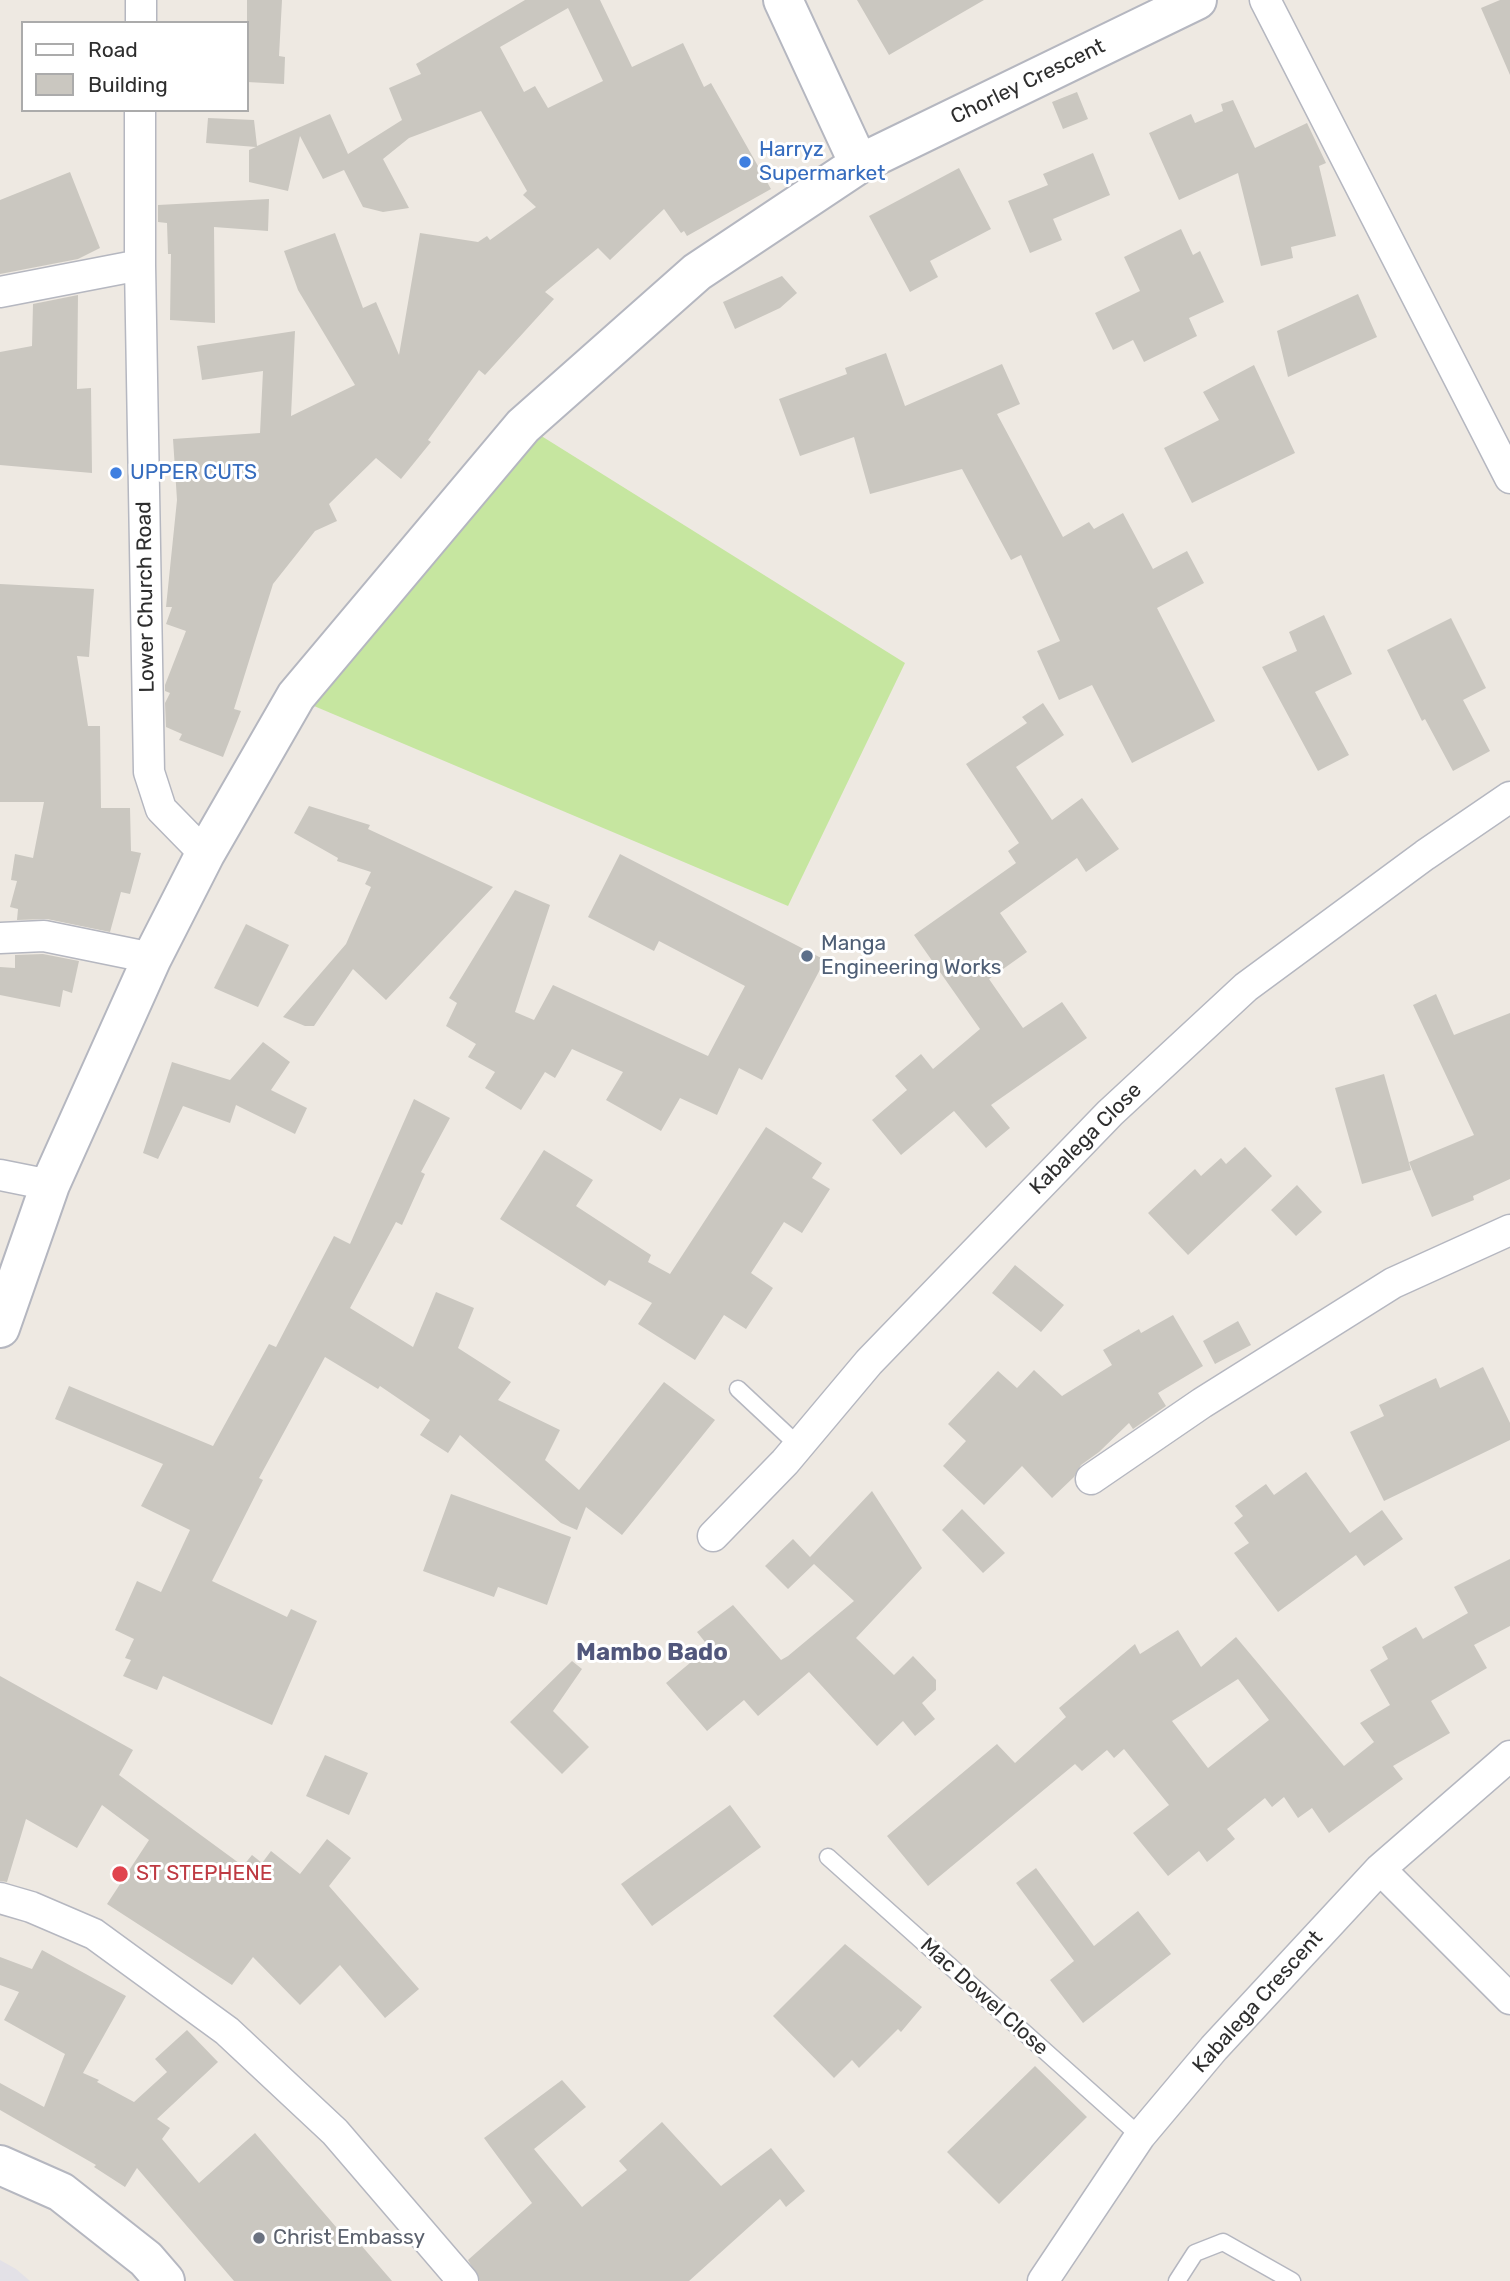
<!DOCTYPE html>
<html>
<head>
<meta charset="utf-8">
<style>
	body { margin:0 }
	#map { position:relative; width:1510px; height:2281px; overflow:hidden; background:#eee9e2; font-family:Rubik,sans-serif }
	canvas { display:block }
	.legend { position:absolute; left:21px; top:21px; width:228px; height:91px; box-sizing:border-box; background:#fff; border:2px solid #ababab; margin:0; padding:9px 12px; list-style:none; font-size:21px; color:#2e2e2e }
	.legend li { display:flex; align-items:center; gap:14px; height:35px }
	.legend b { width:35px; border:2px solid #ababab }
</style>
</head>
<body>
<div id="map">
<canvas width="1510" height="2281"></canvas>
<ul class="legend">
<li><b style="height:9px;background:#fff"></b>Road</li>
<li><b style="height:19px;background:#cac7c0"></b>Building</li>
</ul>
</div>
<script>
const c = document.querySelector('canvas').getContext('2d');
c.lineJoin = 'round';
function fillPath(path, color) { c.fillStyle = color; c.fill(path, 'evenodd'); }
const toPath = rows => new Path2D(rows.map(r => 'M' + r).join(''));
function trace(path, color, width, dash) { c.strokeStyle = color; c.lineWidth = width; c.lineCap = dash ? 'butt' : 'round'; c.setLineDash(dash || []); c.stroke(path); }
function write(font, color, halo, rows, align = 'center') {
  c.font = font + ' Rubik,sans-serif'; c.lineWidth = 6; c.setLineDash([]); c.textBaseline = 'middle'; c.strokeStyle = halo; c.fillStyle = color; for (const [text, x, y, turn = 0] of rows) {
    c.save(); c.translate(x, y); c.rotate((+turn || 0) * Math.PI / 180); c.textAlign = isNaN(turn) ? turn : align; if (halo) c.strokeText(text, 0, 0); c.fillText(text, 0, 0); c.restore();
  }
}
fillPath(toPath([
	[0,2260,16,2269,30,2281,0,2281]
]), '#e3e1e7');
fillPath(toPath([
	[535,432,905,663,788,906,314,706]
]), '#c6e6a0');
fillPath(toPath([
	[247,0,282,0,279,56,285,57,284,84,247,82],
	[525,0,600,0,632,67,683,43,704,87,711,83,771,189,687,236,684,231,681,233,664,209,610,260,598,248,545,292,554,299,485,375,479,370,428,440,431,442,401,479,376,458,329,504,337,521,315,531,273,584,234,709,241,711,223,757,179,740,182,734,166,727,165,703,170,693,165,691,165,685,186,631,166,624,172,607,166,607,177,500,173,439,260,433,263,371,202,380,197,346,295,331,291,416,355,385,298,290,284,251,335,233,363,308,376,302,399,355,420,233,478,242,487,236,490,240,536,207,523,195,527,191,481,111,409,138,383,159,409,208,383,212,363,207,344,170,323,179,300,136,288,191,249,182,249,150,256,147,206,143,208,118,254,120,257,146,330,114,348,154,402,120,389,88,421,74,416,64],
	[568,8,603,81,548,108,535,86,524,92,500,47],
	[857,0,984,0,889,55],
	[1500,0,1510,0,1510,75,1481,8],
	[1077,92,1088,119,1063,129,1052,102],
	[1233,100,1255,148,1307,123,1326,163,1319,166,1336,236,1291,247,1293,258,1261,266,1238,173,1179,200,1149,133,1191,114,1195,123,1223,111,1221,104],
	[1093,153,1110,195,1053,219,1062,240,1030,253,1008,201,1048,185,1043,174],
	[959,168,991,229,930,261,938,277,910,292,869,216],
	[70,172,100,248,78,259,0,274,0,200],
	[269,199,268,231,214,227,215,323,170,320,171,254,168,254,167,223,158,222,158,205],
	[1181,229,1193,255,1200,251,1224,302,1189,318,1197,336,1144,362,1133,340,1113,350,1095,313,1140,291,1124,257],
	[782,276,797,293,780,308,735,329,723,302],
	[1358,294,1377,337,1288,377,1277,331],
	[78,295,77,389,91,388,92,473,0,465,0,352,32,346,33,304],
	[886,353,905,406,1002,364,1020,404,997,414,1063,537,1089,522,1094,529,1123,513,1153,569,1187,551,1204,583,1157,608,1215,721,1132,763,1092,685,1059,700,1037,651,1060,641,1021,555,1011,560,962,469,870,494,854,437,800,456,779,399,847,374,845,368],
	[1254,365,1295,453,1192,503,1164,448,1219,420,1203,392],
	[0,584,94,589,89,657,77,656,88,726,100,726,101,808,130,808,131,851,141,853,130,894,121,892,110,932,47,919,17,920,18,909,10,907,17,881,11,880,15,854,33,858,44,802,0,802],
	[1324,615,1352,674,1315,692,1349,755,1318,771,1262,667,1297,651,1289,632],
	[1451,618,1486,688,1463,700,1490,751,1453,771,1425,719,1422,721,1387,650],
	[1043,703,1064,735,1016,767,1052,820,1082,798,1119,849,1086,872,1077,858,1000,913,1027,952,989,979,1023,1028,1062,1002,1087,1038,991,1105,1010,1128,986,1148,954,1111,901,1155,872,1120,907,1090,895,1076,921,1054,933,1069,980,1029,914,935,1016,863,1008,851,1019,843,966,764,1027,723,1022,717],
	[309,806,370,825,368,829,493,887,386,1000,353,969,314,1026,305,1026,283,1017,346,944,371,887,365,884,371,872,337,861,338,858,294,833],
	[620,854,825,960,762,1080,739,1068,717,1115,680,1098,661,1131,606,1100,623,1072,572,1049,555,1078,545,1072,521,1110,485,1088,495,1072,468,1057,476,1044,446,1026,457,1003,449,998,515,890,550,905,515,1012,534,1020,553,985,708,1056,745,986,659,941,654,951,588,917],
	[246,924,289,945,258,1007,214,988],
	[43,954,79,961,72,993,63,990,60,1007,0,995,0,967,15,968,15,955],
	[1436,994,1454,1035,1510,1013,1510,1179,1473,1196,1474,1200,1432,1217,1409,1162,1474,1135,1413,1005],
	[263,1042,290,1062,271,1090,307,1108,295,1134,236,1105,230,1123,183,1106,158,1159,143,1153,172,1062,230,1080],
	[1384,1074,1411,1170,1362,1184,1335,1088],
	[414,1099,450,1118,421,1172,425,1174,402,1225,396,1222,350,1308,413,1347,436,1292,474,1308,458,1348,511,1382,498,1400,560,1430,545,1460,579,1490,664,1382,715,1420,622,1535,586,1507,577,1530,561,1523,460,1435,448,1453,420,1435,430,1420,380,1386,378,1389,325,1357,259,1478,263,1480,212,1581,287,1617,291,1609,317,1621,272,1725,163,1676,157,1690,123,1676,131,1660,125,1658,134,1639,115,1630,137,1581,161,1592,190,1530,141,1506,163,1464,55,1419,69,1386,213,1446,269,1344,276,1347,334,1236,350,1244],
	[766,1127,822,1163,812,1178,830,1189,802,1233,784,1222,751,1273,773,1288,746,1329,724,1315,695,1360,638,1324,652,1303,609,1280,605,1286,500,1219,544,1150,593,1180,576,1206,651,1255,648,1262,670,1274],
	[1245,1147,1272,1176,1188,1255,1148,1213,1195,1169,1201,1176,1221,1158,1226,1164],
	[1297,1185,1322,1212,1296,1236,1271,1210],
	[1015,1265,1064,1305,1041,1332,992,1293],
	[1173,1315,1203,1366,1158,1393,1166,1406,1133,1429,1129,1423,1099,1452,1081,1465,1074,1477,1052,1498,1022,1466,984,1505,943,1466,966,1441,948,1424,998,1371,1017,1388,1034,1370,1062,1396,1112,1365,1103,1350,1139,1329,1141,1333],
	[1238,1321,1251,1345,1215,1364,1203,1341],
	[1483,1367,1510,1423,1510,1440,1384,1501,1350,1432,1384,1416,1379,1405,1436,1378,1440,1388],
	[1306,1472,1350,1533,1382,1510,1403,1539,1364,1566,1356,1555,1278,1612,1234,1553,1249,1543,1234,1523,1243,1516,1235,1506,1266,1484,1274,1495],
	[872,1491,922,1568,856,1638,894,1675,913,1656,936,1680,936,1690,922,1703,935,1719,915,1736,903,1721,877,1746,809,1672,758,1716,744,1700,707,1731,666,1683,709,1647,697,1632,733,1605,781,1660,788,1656,854,1601,814,1564,788,1589,765,1566,793,1539,810,1557],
	[451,1494,571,1537,547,1605,498,1587,494,1597,423,1571],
	[962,1509,1005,1553,983,1573,942,1530],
	[1510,1559,1510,1626,1474,1645,1487,1668,1431,1701,1450,1733,1393,1766,1403,1779,1329,1833,1312,1808,1298,1818,1284,1797,1272,1807,1265,1798,1227,1829,1235,1839,1207,1862,1199,1851,1168,1876,1133,1833,1169,1805,1124,1749,1114,1758,1107,1750,1082,1771,1075,1764,928,1886,887,1836,997,1744,1015,1763,1066,1717,1059,1708,1135,1644,1140,1654,1178,1630,1201,1667,1236,1637,1344,1766,1374,1742,1360,1723,1390,1705,1370,1670,1388,1659,1382,1647,1416,1627,1423,1639,1468,1613,1454,1587],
	[1238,1679,1269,1720,1208,1768,1172,1721],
	[572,1661,582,1669,553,1711,589,1747,562,1774,510,1722],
	[0,1676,133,1750,119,1775,243,1866,252,1855,262,1863,271,1851,300,1874,327,1839,351,1858,329,1886,419,1989,385,2018,340,1965,300,2005,253,1957,232,1985,107,1904,149,1840,102,1805,77,1848,26,1819,7,1882,0,1881],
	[325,1755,368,1773,349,1815,306,1796],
	[730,1805,761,1847,652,1926,621,1884],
	[1036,1868,1094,1946,1138,1911,1171,1954,1083,2023,1050,1980,1074,1961,1016,1883],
	[845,1944,922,2007,901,2032,898,2029,859,2068,852,2060,834,2078,773,2016],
	[42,1950,126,1996,83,2073,99,2080,97,2082,134,2102,167,2072,155,2059,187,2030,218,2062,157,2119,170,2128,162,2139,199,2183,255,2133,349,2242,354,2237,392,2281,234,2281,137,2168,125,2187,94,2167,96,2165,0,2110,0,2083,44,2107,65,2054,4,2020,19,1992,0,1985,0,1957,32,1969],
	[1035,2066,1087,2117,999,2204,947,2152],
	[562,2080,586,2107,534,2149,582,2207,627,2170,619,2161,662,2122,721,2186,771,2148,805,2191,786,2207,780,2199,689,2281,480,2281,468,2260,532,2203,484,2138]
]), '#cac7c0');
const service = toPath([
	[738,1389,799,1446],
	[828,1857,1140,2136],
	[1177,2281,1195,2253,1223,2242,1292,2281]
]);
const minor = toPath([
	[1265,0,1510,478],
	[141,23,141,0],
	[140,110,140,265,149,772,161,809,205,854],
	[0,292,140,265],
	[0,938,44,936,152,958],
	[0,1175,50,1185],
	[1091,1479,1202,1403,1393,1283,1510,1230],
	[713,1536,785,1462,869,1362,1110,1113,1246,987,1425,855,1510,797],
	[1380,1869,1510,1999],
	[0,1898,31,1907,94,1934,227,2031,335,2132,463,2281],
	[1043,2281,1140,2136,1214,2048,1380,1869,1510,1756]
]);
const secondary = toPath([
	[783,0,859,164],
	[0,1328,50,1185,152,958,205,854,296,696,523,426,697,272,859,164,1197,0],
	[0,2165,61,2192,146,2259,165,2281]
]);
trace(service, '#b5b7c0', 19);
trace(minor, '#b5b7c0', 33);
trace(secondary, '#b5b7c0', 42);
trace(service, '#fff', 16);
trace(minor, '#fff', 30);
trace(secondary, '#fff', 38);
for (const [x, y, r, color] of [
	[745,162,7,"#3f7fe0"],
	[116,473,7,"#3f7fe0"],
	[807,956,7,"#5c6f8a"],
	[120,1874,9,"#e0444e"],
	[259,2238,7,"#6b7280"]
]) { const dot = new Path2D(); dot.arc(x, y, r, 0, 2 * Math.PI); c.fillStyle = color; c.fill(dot); trace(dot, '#fff', 2.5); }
write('21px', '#2e2e2e', '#fff', [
	["Chorley Crescent",1028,82,-26],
	["Lower Church Road",146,597,-91],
	["Kabalega Close",1086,1139,-45],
	["Mac Dowel Close",984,1997,42],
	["Kabalega Crescent",1258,2002,-48]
]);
write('21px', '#366cbe', '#fff', [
	["Harryz",759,150],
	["Supermarket",759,174],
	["UPPER CUTS",130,473]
], 'left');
write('21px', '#4e5e75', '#fff', [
	["Manga",821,944],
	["Engineering Works",821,968]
], 'left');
write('21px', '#be3a42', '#fff', [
	["ST STEPHENE",136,1874]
], 'left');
write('21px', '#5b616d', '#fff', [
	["Christ Embassy",273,2238]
], 'left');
write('bold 24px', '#51577c', '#fff', [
	["Mambo Bado",652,1653]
]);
</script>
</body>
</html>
